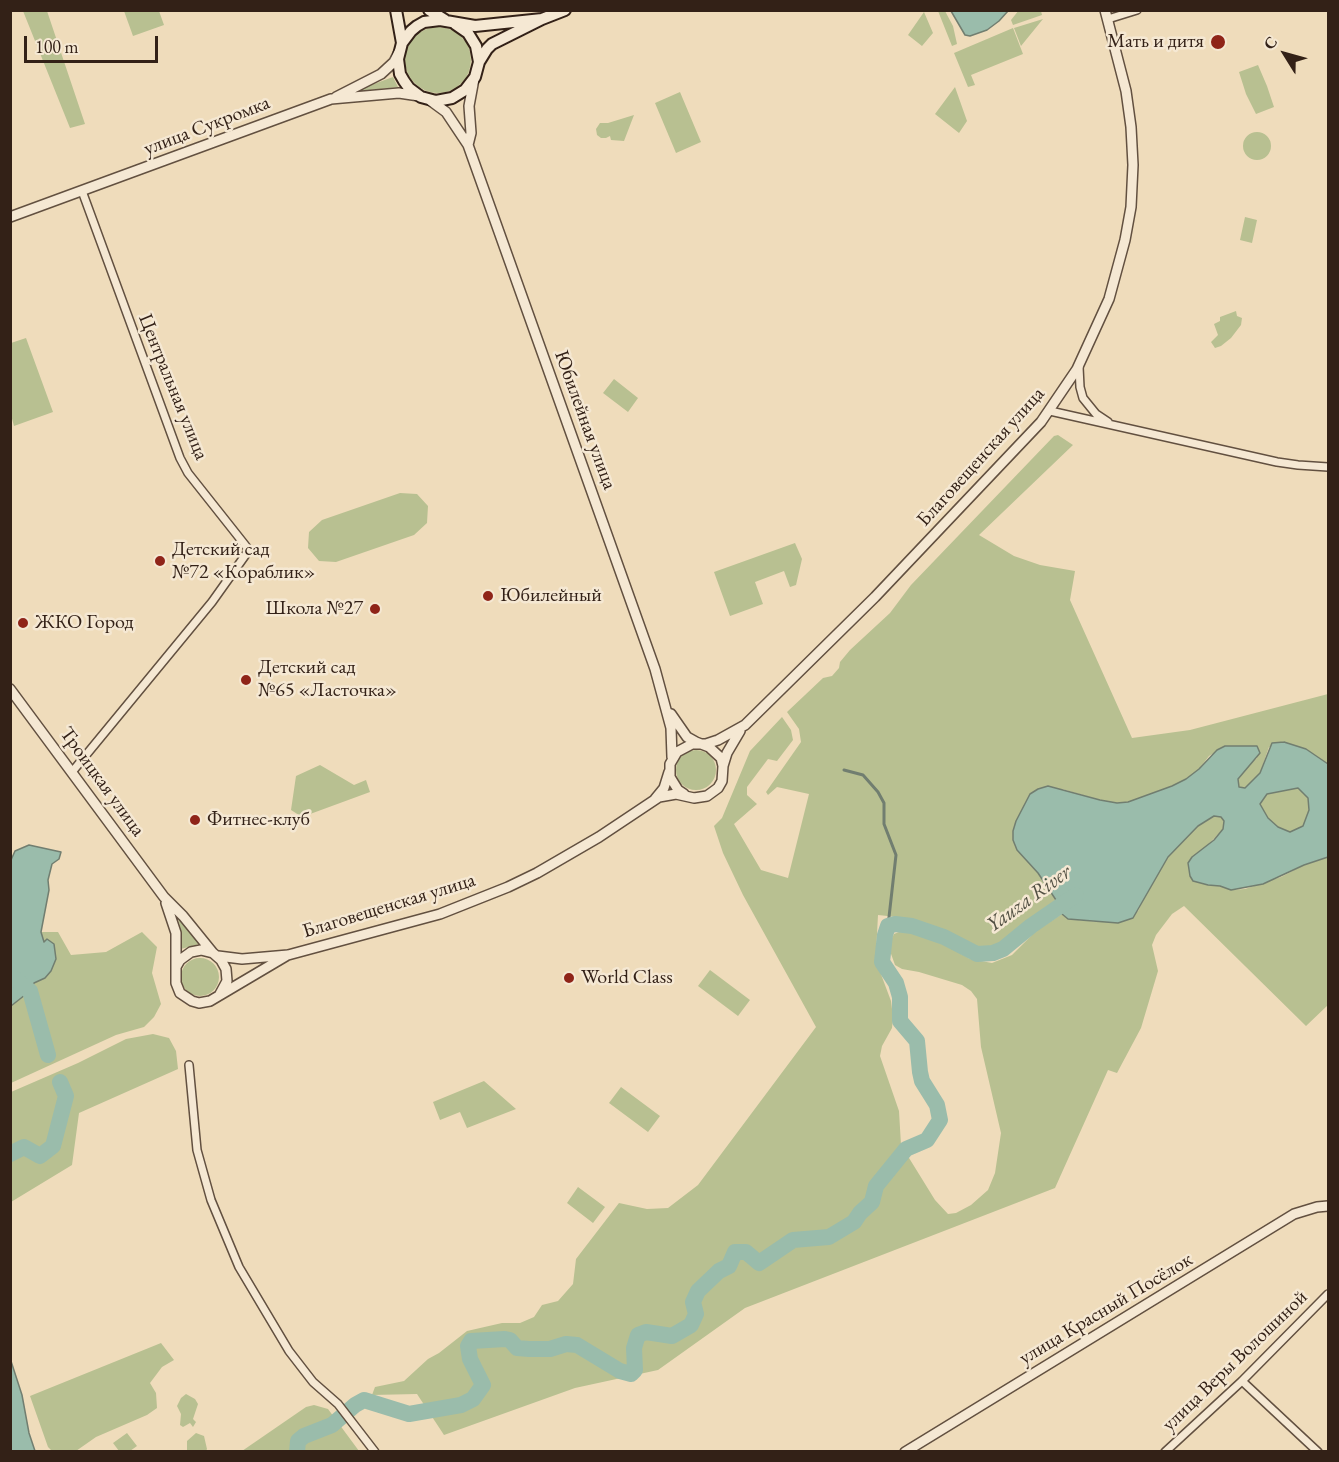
<!DOCTYPE html>
<html>
<head>
<meta charset="utf-8">
<style>
	body { margin:0 }
	#map { position:relative; width:1339px; height:1462px; overflow:hidden; background:#efdcbb; font-family:"EB Garamond",serif }
	canvas { display:block }
	.frame { position:absolute; inset:0; border:12px solid #332117; pointer-events:none }
	.north { position:absolute; left:1255px; top:24px; width:60px; height:60px; -webkit-text-stroke:4px #f5e8d3; paint-order:stroke; rotate:307deg; font-size:16px; font-weight:700; line-height:24px; text-align:center; color:#332117 }
	.north::after { content:''; display:block; margin:auto; width:21px; height:27px; background:#332117; clip-path:polygon(50% 0,100% 100%,50% 72%,0 100%) }
	.scale { position:absolute; left:24px; top:36px; width:134px; height:27px; box-sizing:border-box; border:3px solid #332117; border-top:0; padding-left:8px; font-size:18px; line-height:21px; white-space:nowrap; color:#332117; -webkit-text-stroke:4px #f5e8d3; paint-order:stroke }
</style>
</head>
<body>
<div id="map">
<canvas width="1339" height="1462"></canvas>
<div class="frame"></div>
<div class="north">С</div>
<div class="scale">100 m</div>
</div>
<script>
const c = document.querySelector('canvas').getContext('2d');
c.lineJoin = 'round';
function fillPath(path, color) { c.fillStyle = color; c.fill(path, 'evenodd'); }
const toPath = rows => new Path2D(rows.map(r => 'M' + r).join(''));
function trace(path, color, width, dash) { c.strokeStyle = color; c.lineWidth = width; c.lineCap = dash ? 'butt' : 'round'; c.setLineDash(dash || []); c.stroke(path); }
function write(font, color, halo, rows, align = 'center') {
  c.font = font + ' "EB Garamond",serif'; c.lineWidth = 5; c.setLineDash([]); c.textBaseline = 'middle'; c.strokeStyle = halo; c.fillStyle = color; for (const [text, x, y, turn = 0] of rows) {
    c.save(); c.translate(x, y); c.rotate((+turn || 0) * Math.PI / 180); c.textAlign = isNaN(turn) ? turn : align; if (halo) c.strokeText(text, 0, 0); c.fillText(text, 0, 0); c.restore();
  }
}
fillPath(toPath([
	[1019,10,1041,11,1042,15,1013,25,1011,20],
	[23,11,47,11,85,124,70,128],
	[124,11,159,11,164,25,133,36],
	[938,11,945,11,953,26,957,44,952,46],
	[924,12,933,33,922,46,908,35],
	[1043,19,1021,46,1014,28],
	'405 60a33 33 0 1 1 66 0a33 33 0 1 1-66 0Z',
	[1013,28,1023,54,971,75,975,85,968,87,954,53],
	[1258,65,1267,86,1274,107,1256,114,1246,94,1239,72],
	[393,77,398,87,352,92],
	[955,87,967,121,959,133,935,114],
	[680,92,701,142,676,153,655,103],
	[634,115,624,141,611,140,610,136,606,138,601,138,597,135,596,129,600,123,608,123],
	'1243 146a14 14 0 1 1 28 0a14 14 0 1 1-28 0Z',
	[1245,217,1257,220,1252,243,1240,240],
	[1236,311,1237,316,1242,318,1241,325,1231,338,1221,346,1215,348,1211,342,1218,335,1214,324,1220,321,1220,317],
	[26,338,53,412,14,426,11,415,11,343],
	[614,379,638,398,628,412,603,393],
	[1058,435,1073,445,979,535,1014,556,1040,565,1075,571,1070,600,1132,738,1190,730,1328,694,1328,764,1306,749,1269,747,1260,773,1248,787,1241,788,1239,787,1238,779,1245,768,1257,758,1257,746,1225,746,1209,756,1199,769,1186,779,1172,786,1128,802,1117,803,1100,800,1062,789,1038,789,1030,794,1013,831,1018,850,1038,873,1056,900,1004,941,992,948,982,948,936,928,897,917,878,915,876,953,879,969,891,1001,893,1017,892,1028,882,1046,880,1056,899,1111,901,1145,935,1200,948,1214,956,1213,971,1205,988,1190,995,1173,1001,1133,981,1047,977,999,971,991,962,985,919,972,902,969,895,965,890,951,891,940,894,934,899,932,913,933,935,939,970,959,992,963,1012,955,1036,931,1062,914,1068,919,1100,922,1138,911,1151,884,1168,857,1198,826,1214,816,1221,817,1224,821,1223,829,1205,848,1208,885,1220,886,1231,890,1245,889,1281,877,1304,865,1328,857,1328,1005,1306,1026,1184,906,1172,914,1156,935,1152,945,1158,971,1141,1028,1117,1073,1108,1070,1055,1188,745,1308,658,1370,575,1388,444,1435,417,1394,372,1395,375,1387,404,1381,428,1359,439,1353,467,1331,502,1323,520,1323,534,1317,542,1305,558,1301,573,1284,576,1259,619,1203,647,1209,668,1208,698,1185,816,1027,743,895,723,853,714,826,722,818,750,751,782,717,791,730,793,740,777,761,768,759,747,787,747,795,757,804,734,824,761,870,788,878,809,794,777,787,768,795,766,792,801,742,799,729,787,712,823,678,832,676,839,668,840,662,850,650,890,613,911,585,1054,436],
	[400,493,417,494,428,506,427,523,414,535,336,562,319,561,308,548,309,532,322,520],
	[795,543,802,559,796,585,790,587,784,571,755,582,763,604,730,616,714,572],
	'676 770a20 20 0 1 1 40 0a20 20 0 1 1-40 0Z',
	[320,765,354,785,366,780,370,792,302,817,291,810,296,776],
	[1299,788,1308,798,1309,810,1304,826,1290,832,1278,827,1268,818,1260,804,1267,794],
	[177,915,199,944,181,949,181,930],
	[41,932,58,932,71,955,106,952,142,932,157,947,152,973,161,1004,154,1017,144,1027,116,1035,11,1083,11,1006,30,991,34,983,45,978,44,943],
	'181 977a19 19 0 1 1 38 0a19 19 0 1 1-38 0Z',
	[710,970,750,1000,738,1016,698,986],
	[153,1034,169,1038,176,1051,178,1069,79,1113,72,1165,11,1202,11,1092,78,1063,126,1039],
	[484,1081,516,1109,467,1128,460,1112,440,1120,433,1102],
	[621,1087,660,1116,648,1132,609,1103],
	[578,1187,605,1207,593,1223,567,1203],
	[161,1343,174,1360,162,1367,150,1383,156,1393,157,1408,147,1415,96,1437,76,1451,52,1451,48,1447,30,1396],
	[186,1394,195,1399,198,1404,193,1419,196,1422,193,1427,190,1423,183,1427,180,1425,181,1414,177,1406,181,1398],
	[314,1405,328,1409,359,1451,242,1451,306,1407],
	[127,1433,137,1446,130,1451,119,1451,113,1443],
	[196,1433,204,1436,207,1449,206,1451,187,1451,187,1441]
]), '#b8c091');
const water = toPath([
	[951,11,1008,11,999,21,987,30,970,36,965,35,951,11],
	[1284,742,1306,749,1328,764,1328,857,1304,865,1263,884,1231,890,1220,886,1208,885,1193,881,1190,876,1188,863,1192,857,1214,840,1223,829,1224,821,1221,817,1214,816,1198,826,1168,857,1133,918,1118,923,1068,919,1062,914,1056,900,1038,873,1017,850,1013,840,1013,831,1016,821,1030,794,1038,789,1048,786,1100,800,1117,803,1128,802,1172,786,1186,779,1199,769,1217,750,1225,746,1257,746,1260,753,1238,779,1239,787,1245,788,1260,773,1272,743,1284,742],
	[1298,788,1308,798,1309,810,1303,826,1290,832,1278,827,1268,818,1260,804,1267,794,1298,788],
	[29,845,61,852,59,859,52,864,48,880,49,890,41,932,44,942,47,939,54,944,56,959,51,971,45,978,34,983,30,991,11,1006,11,860,15,851,29,845],
	[10,1358,22,1395,29,1433,35,1451,11,1451,10,1358]
]);
fillPath(water, '#9abcab');
trace(water, '#717e70', 1.5);
trace(toPath([
	[844,770,863,775,878,792,884,803,884,824,896,855,888,926]
]), '#717e70', 3);
trace(toPath([
	[10,975,30,991,48,1055],
	[10,1154,24,1147,40,1156,53,1146,66,1096,60,1082],
	[297,1452,298,1441,304,1436,332,1425,355,1405,364,1400,409,1414,461,1405,473,1399,483,1385,470,1359,468,1346,471,1341,505,1339,510,1340,517,1348,529,1349,550,1349,566,1344,577,1345,620,1371,631,1374,635,1370,634,1348,638,1335,646,1332,672,1336,691,1325,696,1314,693,1302,698,1291,719,1271,729,1266,735,1252,746,1252,759,1263,793,1240,829,1237,854,1222,860,1213,872,1202,876,1186,906,1149,927,1140,940,1120,937,1105,922,1081,920,1072,917,1041,900,1021,900,997,896,983,882,962,885,935,888,926,895,924,912,926,944,937,977,954,993,953,1003,949,1031,926,1076,895]
]), '#9abcab', 16);
const minor = toPath([
	[1108,19,1137,10],
	[1079,367,1080,387,1083,398,1096,414,1108,422],
	[1050,411,1277,462,1298,465,1328,467],
	[72,772,212,602,249,550,188,473,180,458,82,191],
	[189,1065,197,1150,211,1200,239,1267,289,1351,313,1382,338,1404,375,1452],
	[1242,1381,1318,1452],
	[1165,1452,1242,1381,1328,1294]
]);
const tertiary = toPath([
	[336,97,381,74,394,62,399,52],
	[431,101,446,112,468,145,655,669,671,728,672,757],
	[468,145,471,133,469,106,474,79],
	[10,217,331,99,399,93,419,96],
	[10,689,164,897,183,916,213,953],
	[723,766,727,753,740,731],
	[684,794,678,790,670,777,670,764,677,752,692,744,706,744,718,740,745,725,875,597,1041,422,1077,369,1109,299,1125,240,1131,207,1133,165,1131,127,1126,91,1105,10],
	[655,799,664,788,669,772],
	[166,903,176,933,176,983,180,993,192,1001,199,1003,210,1001,286,956],
	[218,956,242,959,288,955,440,914,508,887,537,873,599,837,659,797,676,794,694,798,707,796,718,788,722,781,723,766,721,758,709,747,696,742,687,737,671,714],
	[176,967,180,960,191,952,201,950,213,953,221,960,226,969,227,981,220,994],
	[905,1452,1294,1214,1317,1207,1328,1206]
]);
const secondary = toPath([
	[396,10,402,43],
	[429,10,445,20],
	[455,24,468,33,476,46,479,62,475,77,465,90,452,98,436,101,421,97,409,88,404,81,400,74,398,59,402,43,411,31,417,26,424,22,440,20,475,26,542,19],
	[479,62,487,49,492,44,542,19,565,10]
]);
trace(minor, '#625040', 10);
trace(tertiary, '#625040', 12);
trace(secondary, '#332117', 14);
trace(minor, '#f5e8d3', 7);
trace(tertiary, '#f5e8d3', 9);
trace(secondary, '#f5e8d3', 10);
for (const [x, y, r, color] of [
	[1218,42,8,"#8f2418"],
	[160,561,6,"#8f2418"],
	[488,596,6,"#8f2418"],
	[375,609,6,"#8f2418"],
	[23,623,6,"#8f2418"],
	[246,680,6,"#8f2418"],
	[195,820,6,"#8f2418"],
	[569,978,6,"#8f2418"]
]) { const dot = new Path2D(); dot.arc(x, y, r, 0, 2 * Math.PI); c.fillStyle = color; c.fill(dot); trace(dot, '#f5e8d3', 2); }
write('20px', '#332117', '#f5e8d3', [
	["Мать и дитя",1204,42,"right"],
	["Детский сад",172,550],
	["№72 «Кораблик»",172,573],
	["Юбилейный",500,596],
	["Школа №27",363,609,"right"],
	["ЖКО Город",35,623],
	["Детский сад",258,668],
	["№65 «Ласточка»",258,691],
	["Фитнес-клуб",207,820],
	["World Class",581,978]
], 'left');
write('20px', '#332117', '#f5e8d3', [
	["улица Сукромка",207,126,-21],
	["Центральная улица",173,387,68],
	["Юбилейная улица",585,420,70],
	["Благовещенская улица",981,457,-48],
	["Троицкая улица",102,782,54],
	["Благовещенская улица",389,906,-17],
	["улица Красный Посёлок",1106,1309,-31],
	["улица Веры Волошиной",1235,1361,-44]
]);
write('italic 21px', '#525043', '#f5e8d3', [
	["Yauza River",1029,899,-36]
]);
</script>
</body>
</html>
